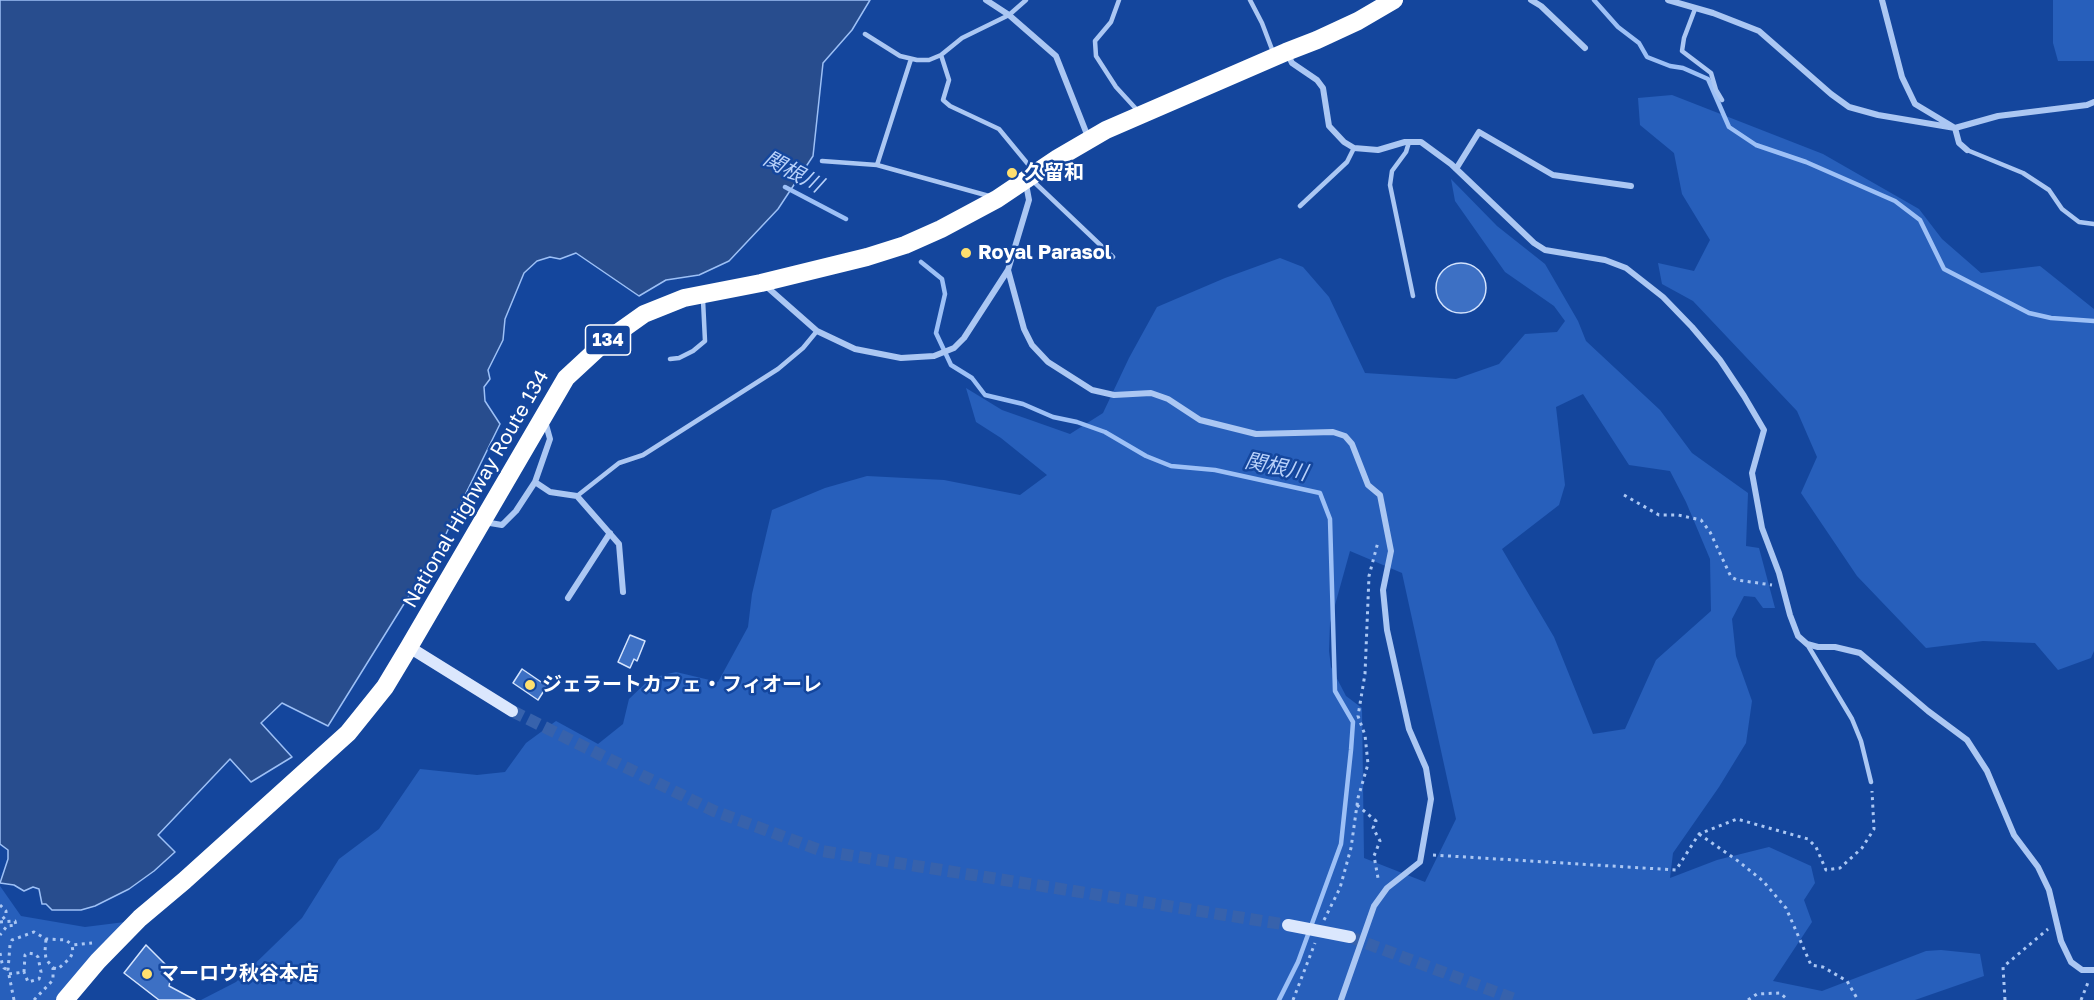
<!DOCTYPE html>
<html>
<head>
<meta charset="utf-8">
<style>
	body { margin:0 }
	canvas { display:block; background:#14469d }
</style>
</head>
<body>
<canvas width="2094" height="1000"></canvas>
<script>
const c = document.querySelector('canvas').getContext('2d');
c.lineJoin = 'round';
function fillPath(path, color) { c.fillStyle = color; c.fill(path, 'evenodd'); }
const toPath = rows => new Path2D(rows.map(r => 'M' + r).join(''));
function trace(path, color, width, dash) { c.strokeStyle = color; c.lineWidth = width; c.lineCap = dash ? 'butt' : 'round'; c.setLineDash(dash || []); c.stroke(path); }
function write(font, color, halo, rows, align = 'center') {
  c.font = font + ' "Golos Text","Noto Sans JP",sans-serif'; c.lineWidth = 5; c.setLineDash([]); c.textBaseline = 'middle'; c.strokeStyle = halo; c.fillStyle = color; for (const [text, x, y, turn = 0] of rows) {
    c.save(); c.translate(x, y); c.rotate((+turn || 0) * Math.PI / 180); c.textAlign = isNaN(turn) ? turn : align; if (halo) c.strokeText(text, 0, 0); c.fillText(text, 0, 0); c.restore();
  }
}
fillPath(toPath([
	[2053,0,2094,0,2094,61,2058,61,2053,43],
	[1672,95,1823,154,1919,209,1942,239,1981,273,2040,266,2094,309,2094,651,2091,658,2058,670,2035,643,1983,641,1926,648,1857,576,1801,493,1817,457,1797,411,1693,301,1662,284,1658,263,1694,271,1710,240,1682,194,1674,153,1640,125,1638,98],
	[1451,179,1497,226,1545,264,1578,321,1586,341,1660,410,1692,453,1748,493,1746,546,1759,548,1775,608,1763,608,1755,597,1744,596,1732,619,1736,656,1752,701,1746,743,1719,787,1673,853,1670,878,1717,860,1769,847,1811,866,1815,883,1804,900,1812,922,1773,981,1822,991,1926,951,1941,950,1980,954,1984,976,1915,1000,201,1000,236,982,302,918,339,859,379,829,420,769,477,775,505,772,526,743,556,721,598,744,623,724,629,699,651,678,676,672,718,682,748,627,752,594,772,510,825,488,867,476,944,480,1020,495,1047,475,1001,438,976,422,966,388,1002,410,1070,434,1103,413,1129,358,1157,307,1225,278,1280,258,1303,267,1329,297,1365,373,1456,379,1499,364,1525,334,1557,332,1565,321,1554,306,1505,272,1455,201],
	[1583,394,1629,465,1670,471,1686,502,1710,559,1711,611,1656,660,1625,729,1593,734,1554,637,1502,549,1559,505,1565,485,1556,407],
	[1350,551,1402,573,1456,819,1425,882,1364,858,1362,708,1346,696,1331,667,1329,651,1330,623],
	[0,886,21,916,85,927,125,922,56,1000,0,1000]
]), '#275fbb');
const water = toPath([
	[0,0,870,0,852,30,823,63,813,156,778,209,729,261,699,275,666,280,639,296,576,253,560,259,550,257,537,261,524,273,505,319,503,340,488,370,490,379,484,387,485,401,500,424,440,546,328,726,282,703,261,723,292,757,251,782,230,759,158,835,175,852,154,871,129,889,95,906,81,910,52,910,46,904,42,904,39,889,33,887,24,891,14,885,0,883,8,859,8,850,0,844,0,0]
]);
fillPath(water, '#284d8e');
trace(water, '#9dc0f6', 1.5);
trace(toPath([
	[1594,0,1618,27,1639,43,1647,57,1670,66,1683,68,1708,79,1729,127,1756,145,1806,162,1895,201,1920,220,1944,269,2029,313,2051,318,2094,321],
	[785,187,846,219],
	[921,262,942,279,945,294,936,333,951,365,972,378,985,395,1023,404,1053,417,1077,422,1105,432,1146,456,1171,466,1215,470,1320,493,1330,519,1335,691,1353,722,1351,750,1341,844,1298,962,1279,1000]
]), '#9dc0f6', 4.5);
const building = toPath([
	'1436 288a25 25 0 1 1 50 0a25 25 0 1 1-50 0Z',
	[630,635,645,641,637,661,634,659,630,668,618,662,630,635],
	[522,669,547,686,538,700,513,683,522,669],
	[146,945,165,964,163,967,172,973,169,986,195,1000,159,1000,124,973,146,945]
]);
fillPath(building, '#3d70c4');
trace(building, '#d3e3fd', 1.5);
trace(toPath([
	[512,711,714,811,822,851,1288,925],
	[1350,937,1517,1000]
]), '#3762ac', 12, [12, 6]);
trace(toPath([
	[1624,495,1659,515,1678,515,1701,520,1710,532,1731,577,1737,580,1772,585],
	[1357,805,1376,821,1373,828,1380,841,1374,856,1378,878,1381,878],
	[1699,834,1738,861,1763,881,1786,908,1811,965,1823,967,1847,981,1858,1000],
	[1433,855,1676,870,1699,834,1737,819,1808,839,1816,847,1826,870,1840,868,1862,848,1874,829,1872,791],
	[0,905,6,911,6,916,0,921],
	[1324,920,1340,888,1351,848,1358,798,1368,764,1365,735,1358,716,1365,674,1369,576,1378,542],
	[0,922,15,921,16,925,7,926,0,935],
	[0,953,2,963,4,968,8,970],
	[53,968,58,969,70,958,73,952,72,945,92,943],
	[9,974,24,972,25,955,28,953,35,954,38,957,41,972,39,979,28,982,24,972],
	[14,1000,8,970,10,945,12,940,34,932,46,939,66,940,72,945],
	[34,1000,53,980,53,968,46,959,45,951,46,939],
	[1293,1000,1315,943],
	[1748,1000,1757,994,1780,993,1788,1000],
	[2005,1000,2003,967,2048,929],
	[2081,1000,2089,980]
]), '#abc7f3', 3, [3, 4.5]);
trace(toPath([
	[1119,0,1111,22,1095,41,1096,56,1116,87,1138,111],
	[1250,0,1262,23,1273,52],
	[1695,9,1684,38,1682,51,1711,73,1716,90,1722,100],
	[865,34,900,56,917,60,929,60,941,55,962,38,1009,15,1026,0],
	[941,55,949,80,943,100,950,106,999,129,1032,169],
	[1409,142,1406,152,1392,171,1390,185,1413,296],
	[1967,150,2023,173,2049,190,2062,209,2079,222,2094,224],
	[822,161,877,165,989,196],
	[877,165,911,59],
	[1033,181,1113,257],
	[1300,206,1347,162,1354,148],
	[670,359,679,358,693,351,705,341,703,300],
	[577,496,619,463,643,455,778,369,803,348,817,331],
	[1807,644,1852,719,1861,741,1871,782]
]), '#abc7f3', 4.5);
trace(toPath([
	[986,0,1009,15,1056,56,1088,137],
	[1531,0,1541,6,1585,48],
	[1668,0,1713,13,1759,31,1831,94,1849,107,1878,115,1955,128,1998,116,2087,105,2094,102],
	[1882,0,1902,77,1915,104,1955,128,1959,143,1967,150],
	[1288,55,1292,63,1317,80,1323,88,1329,126,1344,142,1354,148,1378,150,1405,142,1421,142,1451,164,1534,243,1545,250,1605,260,1626,268,1663,297,1692,327,1720,360,1744,396,1764,430,1752,473,1762,528,1779,573,1790,615,1798,636,1807,644,1818,647,1835,647,1860,653,1928,711,1967,740,1987,771,2014,835,2038,867,2049,890,2061,941,2071,962,2082,970,2094,970],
	[1456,169,1479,132,1553,175,1631,186],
	[1026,184,1029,200,1008,270,1024,329,1032,345,1048,362,1092,390,1114,395,1151,393,1168,399,1200,420,1256,434,1333,432,1345,436,1352,444,1368,485,1380,495,1391,551,1383,590,1387,630,1409,729,1426,768,1431,799,1420,862,1387,888,1374,906,1341,1000],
	[767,287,817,331,855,349,901,358,934,356,954,348,964,338,1008,270],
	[535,482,550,492,577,496,619,544,623,592],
	[484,522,502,525,516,511,535,482,550,439,545,421],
	[568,598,610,533]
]), '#abc7f3', 6);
trace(toPath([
	[409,647,512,711]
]), '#dbe7fd', 12);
trace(toPath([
	[65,1000,98,961,140,918,184,881,348,733,385,687,409,647,566,378,606,341,644,314,684,298,761,283,867,257,905,245,941,229,997,199,1058,158,1106,130,1286,52,1317,40,1358,21,1394,0]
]), '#fff', 18);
trace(toPath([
	[1288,925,1350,937]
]), '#dbe7fd', 12);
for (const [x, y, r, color] of [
	[1012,173,6,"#ffdf6e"],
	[966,253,6,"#ffdf6e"],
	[530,685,6,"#ffdf6e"],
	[147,974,6,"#ffdf6e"]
]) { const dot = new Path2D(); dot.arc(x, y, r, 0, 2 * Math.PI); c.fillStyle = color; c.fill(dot); trace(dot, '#14469d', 2); }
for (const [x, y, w] of [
	[608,340,45]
]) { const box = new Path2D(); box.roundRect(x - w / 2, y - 15, w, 30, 4.5); c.fillStyle = '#14469d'; c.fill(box); trace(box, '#fff', 1.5); }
write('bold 18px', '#fff', null, [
	["134",608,340]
]);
write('bold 20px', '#fff', '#14469d', [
	["久留和",1024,173],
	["Royal Parasol",978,253],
	["ジェラートカフェ・フィオーレ",542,685],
	["マーロウ秋谷本店",159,974]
], 'left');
write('20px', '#fff', '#14469d', [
	["National Highway Route 134",476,489,-60]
]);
write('italic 21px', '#b8d1fa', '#14469d', [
	["関根川",793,172,28],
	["関根川",1276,467,12]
]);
</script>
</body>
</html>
